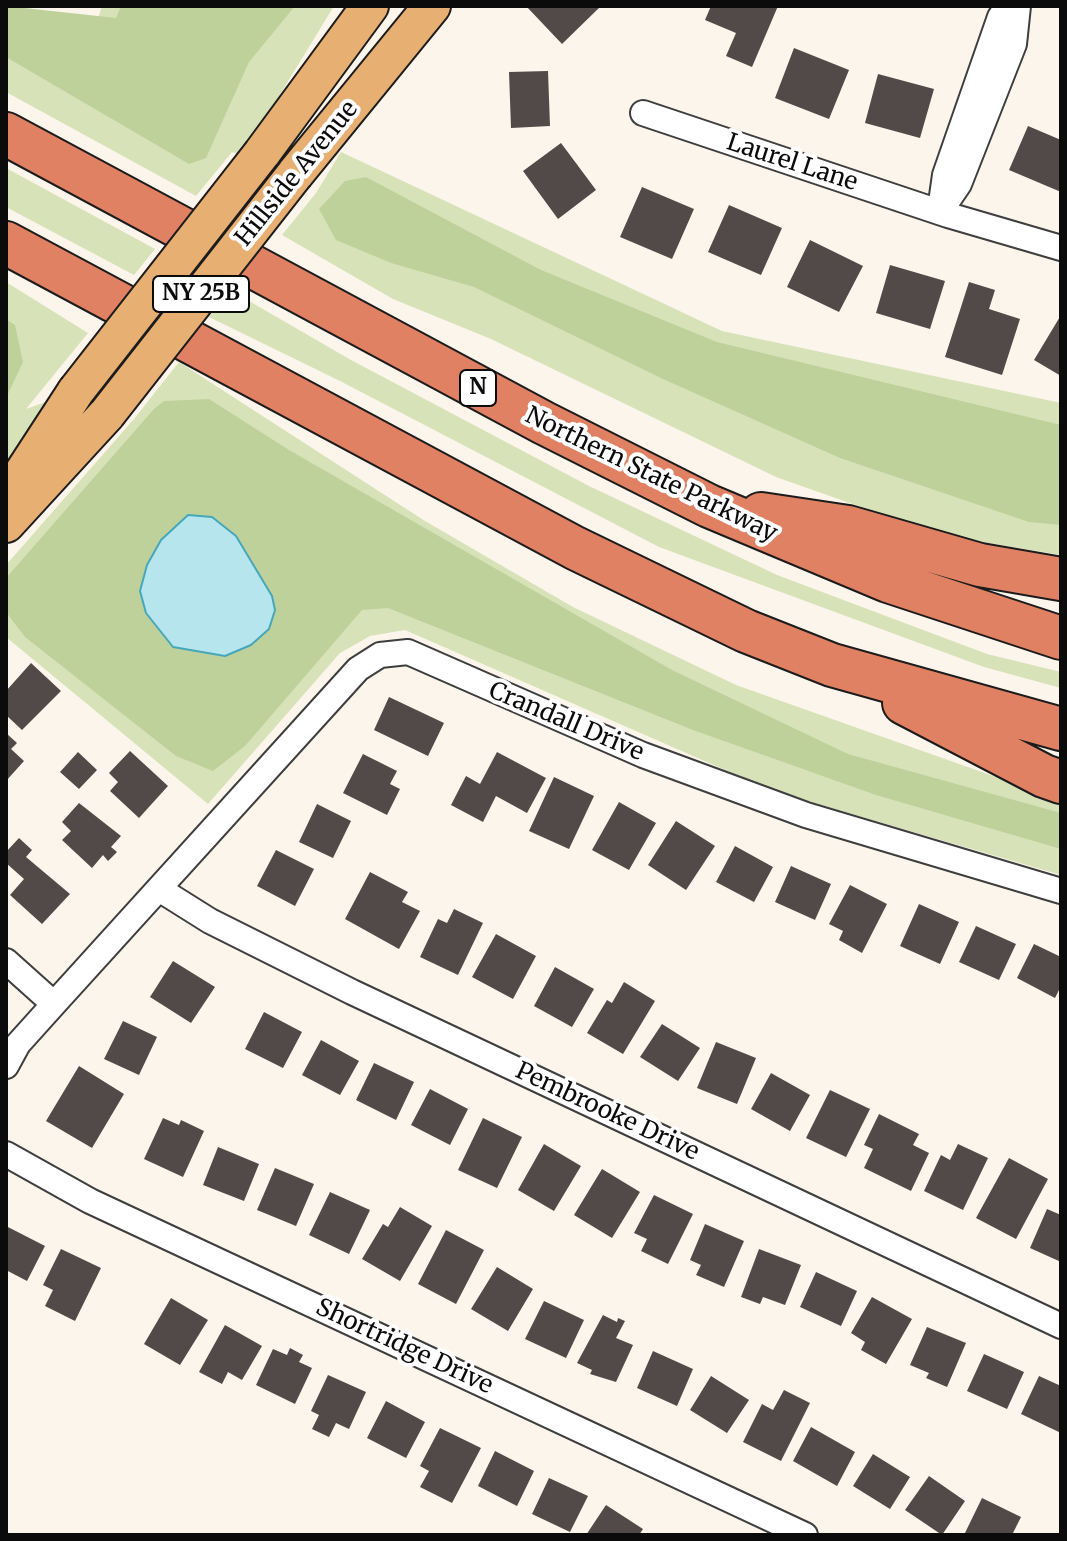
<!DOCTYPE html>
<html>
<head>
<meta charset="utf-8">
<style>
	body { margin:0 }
	#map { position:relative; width:1067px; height:1541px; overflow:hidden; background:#fcf5eb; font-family:Merriweather,serif }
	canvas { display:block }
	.frame { position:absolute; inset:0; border:8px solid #0b0b0b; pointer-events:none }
</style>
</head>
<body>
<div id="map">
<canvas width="1067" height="1541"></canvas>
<div class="frame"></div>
</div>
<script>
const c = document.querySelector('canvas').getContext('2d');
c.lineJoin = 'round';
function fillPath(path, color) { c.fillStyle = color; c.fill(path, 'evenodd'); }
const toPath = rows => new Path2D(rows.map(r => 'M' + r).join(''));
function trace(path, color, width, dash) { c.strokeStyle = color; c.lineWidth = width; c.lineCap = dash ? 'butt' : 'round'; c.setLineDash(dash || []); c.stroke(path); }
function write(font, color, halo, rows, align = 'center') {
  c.font = font + ' Merriweather,serif'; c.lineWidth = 8; c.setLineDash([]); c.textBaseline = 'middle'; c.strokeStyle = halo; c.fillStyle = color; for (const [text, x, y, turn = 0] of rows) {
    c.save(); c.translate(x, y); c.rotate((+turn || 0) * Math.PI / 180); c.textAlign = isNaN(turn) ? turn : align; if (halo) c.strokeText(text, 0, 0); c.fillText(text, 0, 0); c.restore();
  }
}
fillPath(toPath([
	[102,6,334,6,276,101,238,154,232,152,196,196,6,92,6,18,85,58],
	[341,152,722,331,1061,403,1061,555,976,541,898,520,776,477,491,339,393,299,282,235,316,193],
	[6,168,155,249,134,275,6,207],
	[6,282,88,333,26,409,76,391,6,498],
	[230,290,351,360,589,486,777,575,987,654,1061,672,1061,688,984,667,659,547,340,381,209,317],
	[179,362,425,521,573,607,736,685,1061,800,1061,875,773,791,405,630,370,636,340,653,208,804,6,637,6,565,134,419]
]), '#d8e2b9');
fillPath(toPath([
	[6,6,116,18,121,6,295,6,249,62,206,158,189,164,6,57],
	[366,177,541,270,717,342,1061,425,1061,525,1029,522,840,458,663,379,474,287,391,263,336,240,319,209,345,181],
	[6,319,15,325,23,362,6,398],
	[209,399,289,450,672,670,848,754,1061,813,1061,849,876,795,693,730,388,608,362,610,245,746,213,771,176,756,25,637,6,612,6,578,154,409,164,401]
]), '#bfd19b');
const water = toPath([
	[188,515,212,517,236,536,272,596,275,610,269,629,251,645,225,656,173,647,146,613,140,591,147,565,161,540,188,515]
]);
fillPath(water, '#b6e5ed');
trace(water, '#46a7bb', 2);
fillPath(toPath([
	[526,6,601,6,562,44],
	[711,6,778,6,752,67,726,56,736,33,705,20],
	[794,48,849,70,829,119,775,98],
	[548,71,550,126,511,128,509,72],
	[878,74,934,89,920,138,865,123],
	[1028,126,1061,140,1061,192,1009,170],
	[561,143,596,190,558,219,523,171],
	[642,187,694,209,672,259,620,237],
	[729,205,782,228,761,275,708,252],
	[810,240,863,266,839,312,787,287],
	[890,265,945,281,930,329,876,313],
	[969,282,995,290,989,309,1020,319,1002,375,945,357],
	[1061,315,1061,376,1034,360],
	[31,663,61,691,22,730,6,715,6,691],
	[389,697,444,723,428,756,374,730],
	[6,733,17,743,11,749,24,761,6,781],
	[130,751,168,786,139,818,110,791,118,782,109,773],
	[78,752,97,770,79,789,60,772],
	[497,752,546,778,527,813,496,796,483,822,451,805,466,776,480,784],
	[363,754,397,771,390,784,400,789,387,815,343,793],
	[554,777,594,796,569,849,529,831],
	[619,802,656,823,629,870,592,850],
	[79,803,121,836,111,847,117,852,108,861,103,855,92,868,62,840,71,831,62,822],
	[317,804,351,821,333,858,299,842],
	[676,821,715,846,686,890,648,865],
	[19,838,32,850,26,857,70,894,42,924,10,895,24,879,6,863,6,852],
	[735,846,773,867,754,902,716,882],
	[276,850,314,869,295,906,257,886],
	[791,866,831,884,815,920,775,902],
	[370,872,408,892,402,902,420,911,399,949,345,919],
	[850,885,887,904,862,953,839,940,843,931,829,924],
	[919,904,959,922,940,964,900,946],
	[454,909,483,923,458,975,420,957,438,919,447,923],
	[976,926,1016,944,999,980,959,962],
	[496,934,536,956,513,999,472,977],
	[1034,944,1061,957,1061,986,1055,998,1017,978],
	[173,961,215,987,191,1023,150,997],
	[555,967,594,989,572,1027,534,1006],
	[624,982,655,1001,623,1054,587,1033,607,1000,612,1003],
	[264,1012,302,1032,283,1068,245,1049],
	[123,1021,157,1037,139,1075,104,1059],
	[662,1024,700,1048,678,1081,640,1057],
	[321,1040,359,1061,340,1095,302,1075],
	[716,1042,756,1058,737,1104,697,1088],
	[374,1063,414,1082,396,1120,356,1100],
	[79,1066,124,1094,92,1148,46,1121],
	[771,1073,810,1095,790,1131,751,1109],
	[430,1089,468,1109,450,1145,411,1125],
	[830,1090,870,1109,846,1157,806,1138],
	[879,1114,919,1134,913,1145,929,1153,911,1191,864,1168,873,1149,864,1145],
	[163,1118,179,1125,181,1120,204,1131,183,1177,144,1159],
	[483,1118,522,1137,497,1188,458,1170],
	[544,1144,581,1166,554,1211,518,1190],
	[958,1144,988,1158,963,1210,924,1191,941,1155,950,1160],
	[218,1147,259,1164,244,1201,203,1185],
	[1009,1158,1048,1179,1016,1239,976,1218],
	[275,1168,314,1184,296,1226,257,1210],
	[602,1169,640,1192,612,1238,574,1215],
	[330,1192,370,1210,349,1254,309,1235],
	[654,1195,693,1214,668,1264,641,1251,647,1239,634,1233],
	[400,1207,432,1226,400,1281,362,1259,383,1224,388,1227],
	[1047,1209,1061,1215,1061,1262,1030,1248],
	[705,1224,744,1241,724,1287,696,1275,701,1265,690,1260],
	[6,1226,45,1246,27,1281,6,1270],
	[446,1230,484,1250,456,1304,418,1284],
	[61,1249,101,1268,75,1321,45,1306,53,1290,43,1285],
	[759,1249,801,1265,785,1305,763,1297,760,1304,741,1297],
	[497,1267,533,1289,508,1331,471,1309],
	[816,1272,857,1291,841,1326,800,1307],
	[872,1297,912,1319,886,1364,861,1350,865,1342,851,1333],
	[171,1298,208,1320,180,1365,144,1344],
	[544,1301,584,1320,566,1358,525,1339],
	[603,1315,617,1322,618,1318,625,1321,616,1338,633,1345,616,1382,590,1374,592,1370,577,1363],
	[225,1325,262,1346,242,1380,228,1372,222,1384,199,1372],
	[927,1327,966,1343,947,1387,926,1378,929,1373,910,1365],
	[290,1348,303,1355,299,1362,312,1368,295,1404,256,1385,273,1349,287,1355],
	[653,1351,693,1369,677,1406,637,1388],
	[984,1354,1024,1372,1007,1409,967,1391],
	[328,1375,366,1392,349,1429,336,1423,329,1437,312,1429,319,1415,311,1411],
	[711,1376,749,1400,727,1433,690,1410],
	[1039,1376,1061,1386,1061,1433,1021,1414],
	[784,1390,810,1403,781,1461,743,1442,762,1404,773,1410],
	[386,1401,425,1422,406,1458,367,1438],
	[811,1427,855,1452,837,1486,793,1461],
	[440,1428,481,1448,452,1503,420,1487,429,1471,420,1466],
	[495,1451,534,1471,517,1506,478,1486],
	[873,1454,910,1477,890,1509,853,1486],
	[929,1476,965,1501,942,1535,905,1510],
	[549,1478,588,1496,570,1532,532,1514],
	[982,1498,1021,1517,1012,1535,964,1535],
	[606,1505,643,1529,639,1535,586,1535]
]), '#524a49');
const minor = toPath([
	[643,113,948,215,1061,248],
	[941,203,945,175,1000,17,1008,6],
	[940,212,959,184,1014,44,1018,6],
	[159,889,210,921,352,992,1061,1326],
	[6,961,54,1004],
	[6,1066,18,1044,54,1004,358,669,380,655,408,652,643,755,806,815,1061,891],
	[6,1154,90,1201,805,1535]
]);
const primary = toPath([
	[262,153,370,6],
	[295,174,432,6],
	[7,497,76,391],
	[6,524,107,414]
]);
const motorway = toPath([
	[6,134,544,423,709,506,888,581,1061,638],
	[6,243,575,548,746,631,832,665,1061,729],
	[761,514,848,527,980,565,1061,579],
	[904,703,1044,776,1061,782]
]);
trace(minor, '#3e3e3e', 28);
trace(primary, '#1c1c1c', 40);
trace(motorway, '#1c1c1c', 46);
trace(minor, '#fff', 24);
trace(primary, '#e7af71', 36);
trace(motorway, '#e18164', 42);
const primaryBridge = toPath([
	[76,391,262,153],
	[107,414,295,174]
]);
trace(primaryBridge, '#1c1c1c', 40, []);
trace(primaryBridge, '#e7af71', 36);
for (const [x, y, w] of [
	[201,294,96],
	[478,388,36]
]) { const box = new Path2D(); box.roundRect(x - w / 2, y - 18, w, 36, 6); c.fillStyle = '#fff'; c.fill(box); trace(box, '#0b0b0b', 2); }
write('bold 22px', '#0b0b0b', null, [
	["NY 25B",201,294],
	["N",478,388]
]);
write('24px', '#0b0b0b', '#fff', [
	["Laurel Lane",792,163,18],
	["Hillside Avenue",297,174,-51],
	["Northern State Parkway",651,475,26],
	["Crandall Drive",566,722,23],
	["Pembrooke Drive",607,1112,25],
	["Shortridge Drive",404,1347,25]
]);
</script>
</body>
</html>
